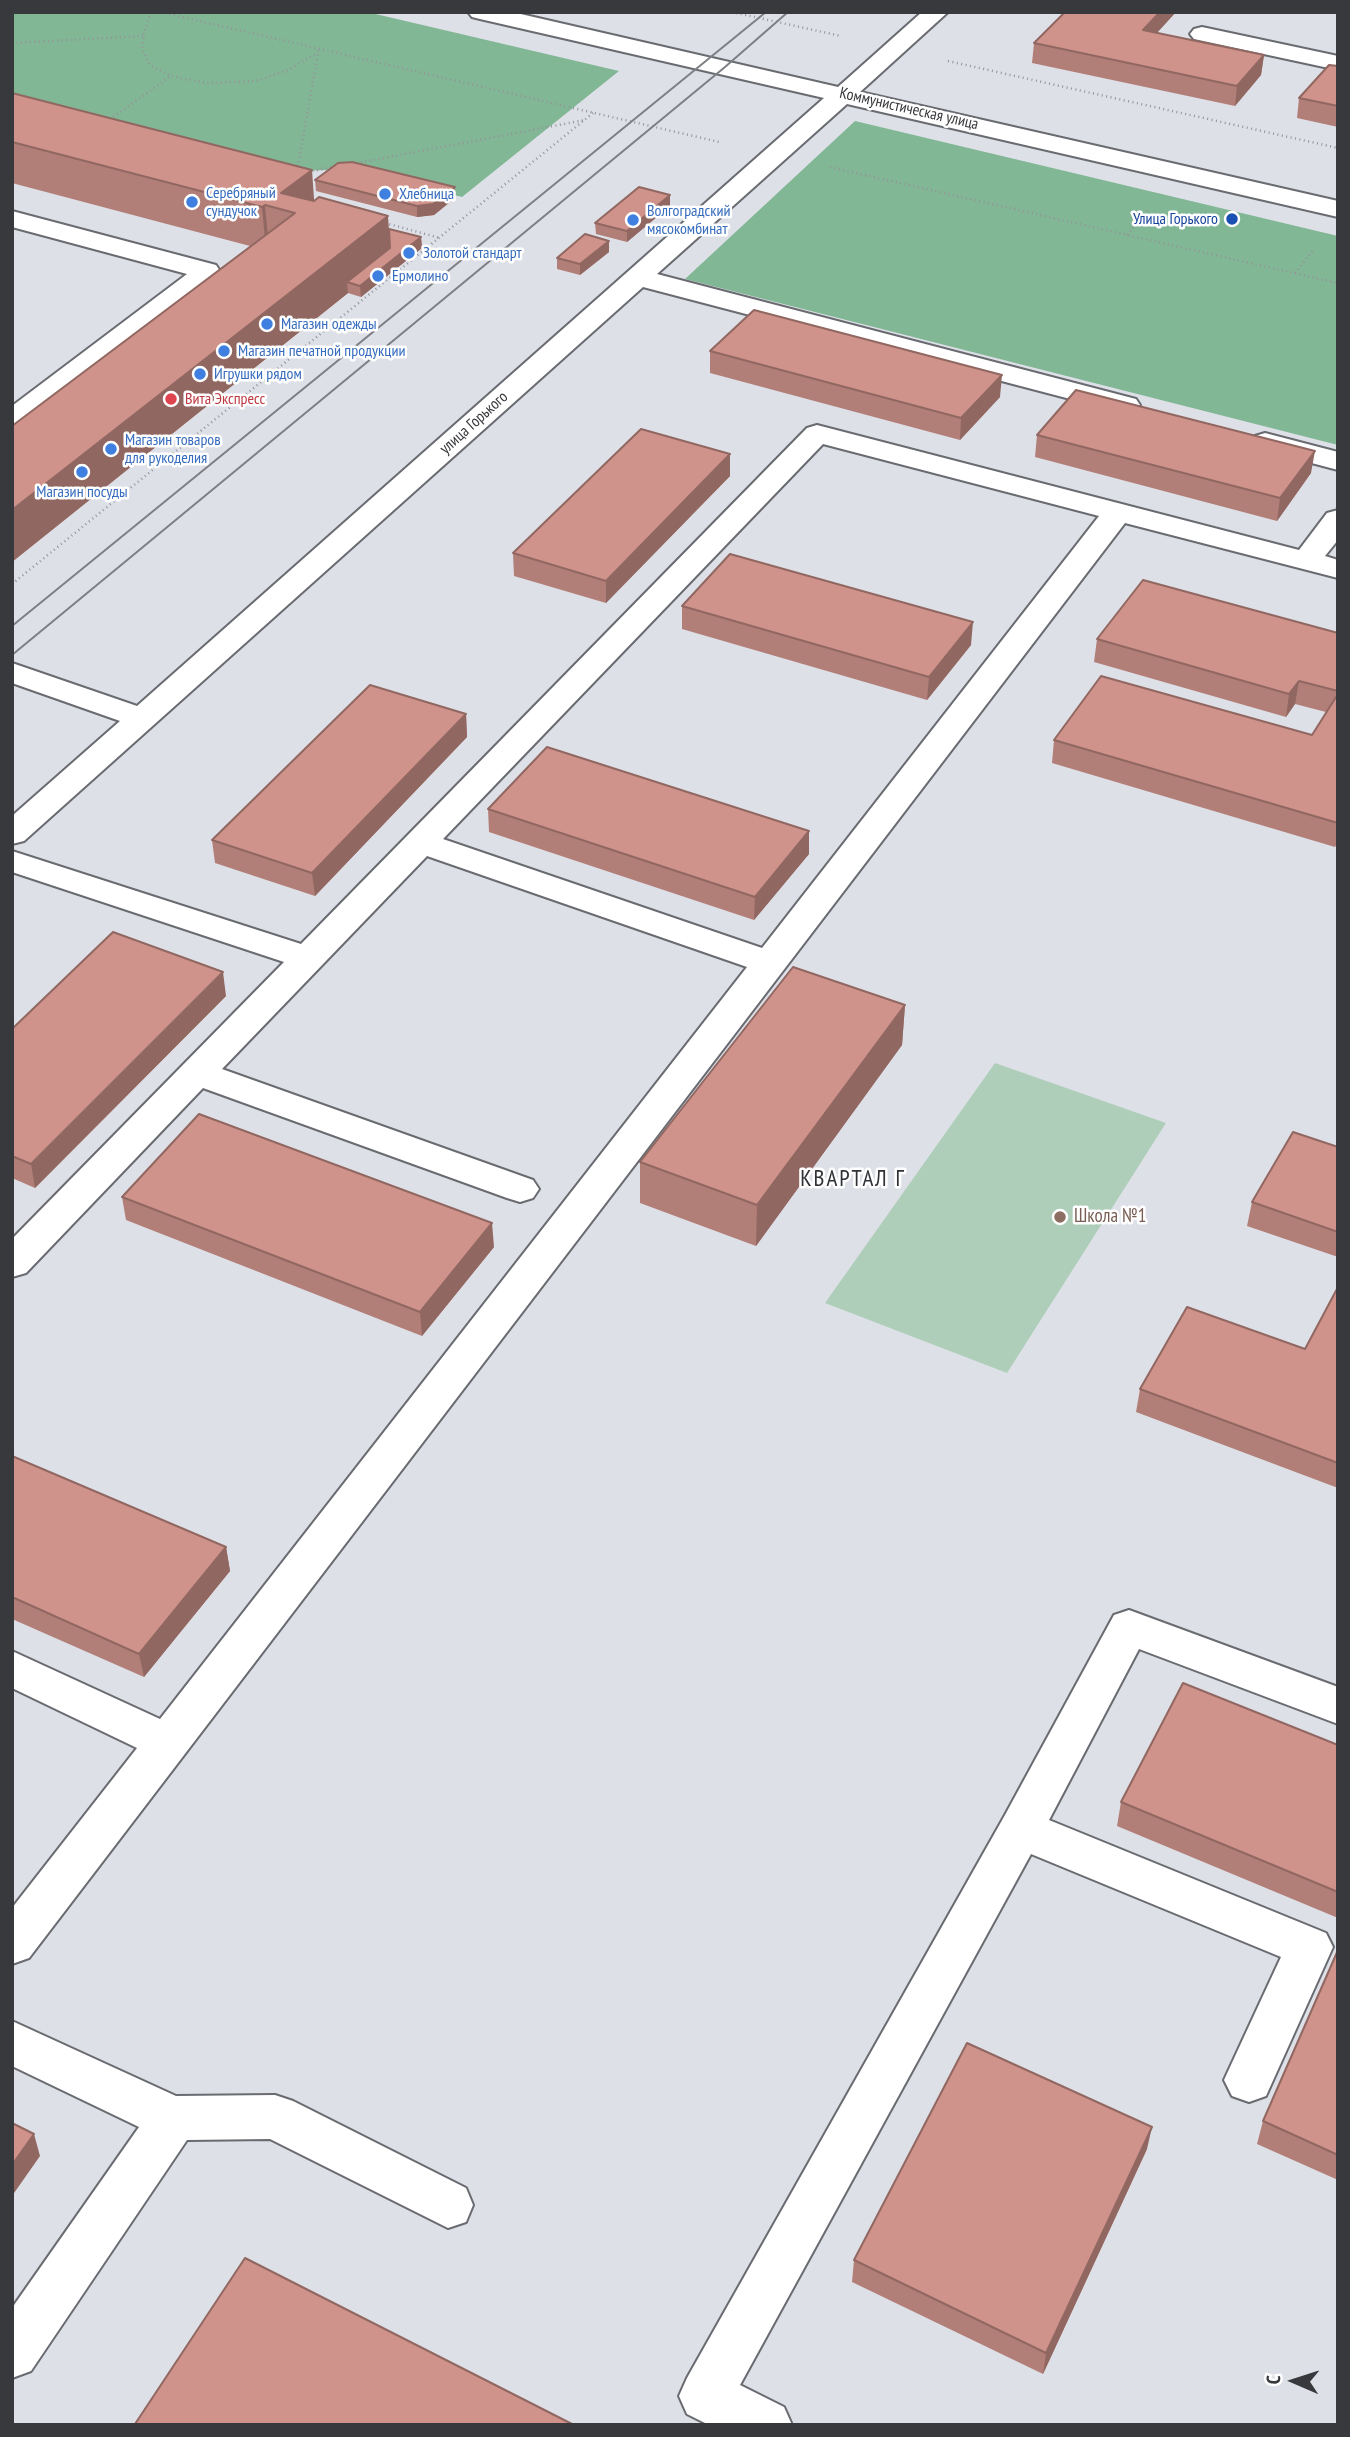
<!DOCTYPE html>
<html>
<head>
<meta charset="utf-8">
<style>
	body { margin:0 }
	#map { position:relative; width:1350px; height:2437px; overflow:hidden; background:#dee0e7; font-family:"PT Sans Narrow",sans-serif }
	canvas { display:block }
	.frame { position:absolute; inset:0; border:14px solid #38393c; pointer-events:none }
	.north { position:absolute; left:1259px; top:2346px; width:70px; height:70px; -webkit-text-stroke:5px #fff; paint-order:stroke; rotate:273deg; font-size:19px; font-weight:700; line-height:28px; text-align:center; color:#38393c }
	.north::after { content:''; display:block; margin:auto; width:24px; height:32px; background:#38393c; clip-path:polygon(50% 0,100% 100%,50% 72%,0 100%) }
</style>
</head>
<body>
<div id="map">
<canvas width="1350" height="2437"></canvas>
<div class="frame"></div>
<div class="north">С</div>
</div>
<script>
const c = document.querySelector('canvas').getContext('2d');
c.lineJoin = 'round';
function fillPath(path, color) { c.fillStyle = color; c.fill(path, 'evenodd'); }
const toPath = rows => new Path2D(rows.map(r => 'M' + r).join(''));
function trace(path, color, width, dash) { c.strokeStyle = color; c.lineWidth = width; c.lineCap = dash ? 'butt' : 'round'; c.setLineDash(dash || []); c.stroke(path); }
function write(font, color, halo, rows, align = 'center') {
  c.font = font + ' "PT Sans Narrow",sans-serif'; c.lineWidth = 5; c.setLineDash([]); c.textBaseline = 'middle'; c.strokeStyle = halo; c.fillStyle = color; for (const [text, x, y, turn = 0] of rows) {
    c.save(); c.translate(x, y); c.rotate((+turn || 0) * Math.PI / 180); c.textAlign = isNaN(turn) ? turn : align; if (halo) c.strokeText(text, 0, 0); c.fillText(text, 0, 0); c.restore();
  }
}
fillPath(toPath([
	[995,1063,1166,1123,1007,1373,825,1303]
]), '#aeceb9');
fillPath(toPath([
	[12,12,367,12,619,71,462,197,354,169,277,172,12,104],
	[855,121,1338,236,1338,445,685,279]
]), '#82b796');
const minor = toPath([
	[468,12,512,12,838,87,922,12,948,12,860,92,1338,201,1338,217,847,104,657,274,1136,399,1140,405,1136,411,1126,413,1116,411,643,287,24,841,12,844,12,816,120,721,12,683,12,663,137,706,824,98,480,19,472,17,468,12],
	[1202,27,1338,56,1338,70,1194,39,1190,34,1194,29,1202,27],
	[12,211,216,265,220,271,22,426,12,428,12,406,187,274,12,227,12,211],
	[817,425,1299,550,1327,513,1338,510,1338,540,1325,556,1338,560,1338,578,1125,523,29,1958,12,1964,12,1908,137,1748,12,1688,12,1651,160,1719,747,967,427,856,222,1069,533,1180,539,1189,533,1198,520,1202,507,1198,203,1088,26,1273,12,1277,12,1239,284,962,12,872,12,851,301,944,807,428,817,425],
	[823,444,1099,516,762,948,443,839,823,444],
	[1265,433,1338,452,1338,470,1255,448,1251,442,1255,436,1265,433],
	[1129,1610,1338,1687,1338,1724,1139,1649,1049,1820,1326,1933,1333,1947,1266,2096,1249,2102,1232,2096,1224,2080,1281,1957,1031,1854,740,2385,784,2407,792,2425,709,2425,687,2414,679,2396,687,2378,1005,1815,1114,1615,1129,1610],
	[12,2021,176,2096,275,2095,293,2101,466,2188,473,2205,466,2222,448,2228,270,2139,187,2140,31,2371,12,2378,12,2308,139,2127,12,2066,12,2021]
]);
trace(minor, '#696b71', 4);
trace(toPath([
	[151,12,143,36,142,49,150,65,171,76,207,83,256,81,288,70,317,53],
	[161,12,719,142],
	[732,12,841,36],
	[12,43,143,36],
	[948,61,1338,148],
	[106,122,171,76],
	[352,164,585,120],
	[830,167,1338,283],
	[297,171,319,48],
	[308,172,337,166],
	[385,223,440,238],
	[1127,235,1149,209],
	[1295,273,1314,249],
	[12,584,593,113]
]), '#929499', 2.5, [1, 3.5]);
fillPath(minor, '#fff');
trace(toPath([
	[12,626,766,12],
	[12,655,725,67,788,12]
]), '#7e7f84', 2);
fillPath(toPath([
	[1176,12,1157,33,1264,55,1261,75,1235,106,1032,63,1034,43],
	[1338,66,1338,127,1297,118,1299,98],
	[12,93,314,201,389,229,421,237,422,248,361,297,348,293,12,562,12,426,250,246,12,183],
	[315,180,455,198,434,215,417,217,316,191],
	[670,195,670,206,627,242,596,234,595,223],
	[609,241,609,252,580,275,557,269,557,258],
	[710,351,1000,397,960,440,710,373],
	[1037,435,1311,473,1277,521,1035,457],
	[730,454,730,476,606,603,514,576,513,553],
	[682,606,971,645,927,700,682,629],
	[1332,632,1338,633,1338,843,1335,847,1052,763,1054,740,1312,735,1326,712,1295,704,1286,717,1094,662,1097,639],
	[466,714,467,737,315,896,215,863,212,840],
	[488,809,809,854,754,920,489,832],
	[226,996,35,1188,12,1178,12,1029],
	[905,1005,902,1045,756,1246,640,1203,640,1162],
	[1338,1147,1338,1257,1247,1226,1252,1202],
	[122,1197,494,1247,422,1336,126,1220],
	[1338,1287,1338,1488,1136,1412,1140,1389,1305,1349],
	[12,1456,226,1547,230,1571,144,1677,12,1619],
	[1338,1745,1338,1918,1117,1826,1121,1802],
	[1338,1950,1338,2180,1257,2144,1263,2121],
	[1147,2149,1043,2374,852,2282,854,2260]
]), '#b27e78');
fillPath(toPath([
	[1160,12,1176,12,1141,50,1143,30],
	[1264,55,1261,75,1235,106,1237,86],
	[312,170,315,213,295,213,281,193],
	[455,187,455,198,434,215,417,217,417,206],
	[670,195,670,206,627,242,627,231],
	[265,205,269,248,266,250,262,207],
	[388,216,391,259,347,282,348,293,12,562,12,510],
	[421,237,422,248,361,297,360,286],
	[609,241,609,252,580,275,580,264],
	[1002,375,1000,397,960,440,961,418],
	[1315,451,1311,473,1277,521,1280,498],
	[730,454,730,476,606,603,606,581],
	[973,622,971,645,927,700,929,677],
	[1299,681,1295,704,1286,717,1289,694],
	[466,714,467,737,315,896,312,873],
	[809,831,809,854,754,920,755,897],
	[223,972,226,996,35,1188,31,1164],
	[905,1005,902,1045,756,1246,757,1205],
	[492,1223,494,1247,422,1336,420,1312],
	[226,1547,230,1571,144,1677,139,1654],
	[1152,2127,1147,2149,1043,2374,1046,2353],
	[34,2134,40,2156,12,2196,12,2165]
]), '#916761');
const building = toPath([
	[1065,12,1160,12,1143,30,1264,55,1237,86,1034,43,1065,12],
	[1329,65,1338,66,1338,106,1299,98,1329,65],
	[12,93,312,170,281,193,314,201,319,197,388,216,12,510,12,426,295,213,265,205,262,207,12,142,12,93],
	[352,162,455,187,433,204,417,206,315,180,338,163,352,162],
	[639,187,670,195,627,231,595,223,639,187],
	[389,229,421,237,360,286,347,282,390,248,389,229],
	[585,234,609,241,580,264,557,258,585,234],
	[754,310,1002,375,961,418,710,351,754,310],
	[1076,390,1315,451,1280,498,1037,435,1076,390],
	[641,429,730,454,606,581,513,553,641,429],
	[730,554,973,622,929,677,682,606,730,554],
	[1143,580,1338,633,1338,691,1299,681,1289,694,1097,639,1143,580],
	[1101,676,1312,735,1338,694,1338,823,1054,740,1101,676],
	[370,685,466,714,312,873,212,840,370,685],
	[547,747,809,831,755,897,488,809,547,747],
	[113,932,223,972,31,1164,12,1156,12,1029,113,932],
	[793,967,905,1005,757,1205,640,1162,793,967],
	[199,1114,492,1223,420,1312,122,1197,199,1114],
	[1293,1132,1338,1147,1338,1232,1252,1202,1293,1132],
	[1338,1287,1338,1463,1140,1389,1187,1307,1305,1349,1338,1287],
	[12,1456,226,1547,139,1654,12,1597,12,1456],
	[1183,1683,1338,1745,1338,1892,1121,1802,1183,1683],
	[1338,1950,1338,2155,1263,2121,1338,1950],
	[967,2043,1152,2127,1046,2353,854,2260,967,2043],
	[12,2123,34,2134,12,2165,12,2123],
	[245,2258,574,2425,135,2424,245,2258]
]);
fillPath(building, '#cf938b');
trace(building, '#916761', 2);
for (const [x, y, r, color] of [
	[385,194,7,"#3f7fe0"],
	[192,202,7,"#3f7fe0"],
	[1232,219,7,"#1a4fb4"],
	[633,220,7,"#3f7fe0"],
	[409,253,7,"#3f7fe0"],
	[378,276,7,"#3f7fe0"],
	[267,324,7,"#3f7fe0"],
	[224,351,7,"#3f7fe0"],
	[200,374,7,"#3f7fe0"],
	[171,399,7,"#e0444e"],
	[111,449,7,"#3f7fe0"],
	[82,472,7,"#3f7fe0"],
	[1060,1217,7,"#8d6e63"]
]) { const dot = new Path2D(); dot.arc(x, y, r, 0, 2 * Math.PI); c.fillStyle = color; c.fill(dot); trace(dot, '#fff', 2.5); }
write('16px', '#38393c', '#fff', [
	["Коммунистическая улица",909,109,13],
	["улица Горького",474,423,-42]
]);
write('16px', '#366cbe', '#fff', [
	["Серебряный",206,193],
	["сундучок",206,211],
	["Хлебница",399,194],
	["Волгоградский",647,211],
	["мясокомбинат",647,229],
	["Золотой стандарт",423,253],
	["Ермолино",392,276],
	["Магазин одежды",281,324],
	["Магазин печатной продукции",238,351],
	["Игрушки рядом",214,374],
	["Магазин товаров",125,440],
	["для рукоделия",125,458],
	["Магазин посуды",82,492,"center"]
], 'left');
write('16px', '#164399', '#fff', [
	["Улица Горького",1218,219]
], 'right');
write('16px', '#be3a42', '#fff', [
	["Вита Экспресс",185,399]
], 'left');
write('19px', '#785e54', '#fff', [
	["Школа №1",1074,1217]
], 'left');
c.letterSpacing = '2px';
write('23px', '#303237', '#fff', [
	["КВАРТАЛ Г",853,1179]
]);
c.letterSpacing = '0px';
</script>
</body>
</html>
